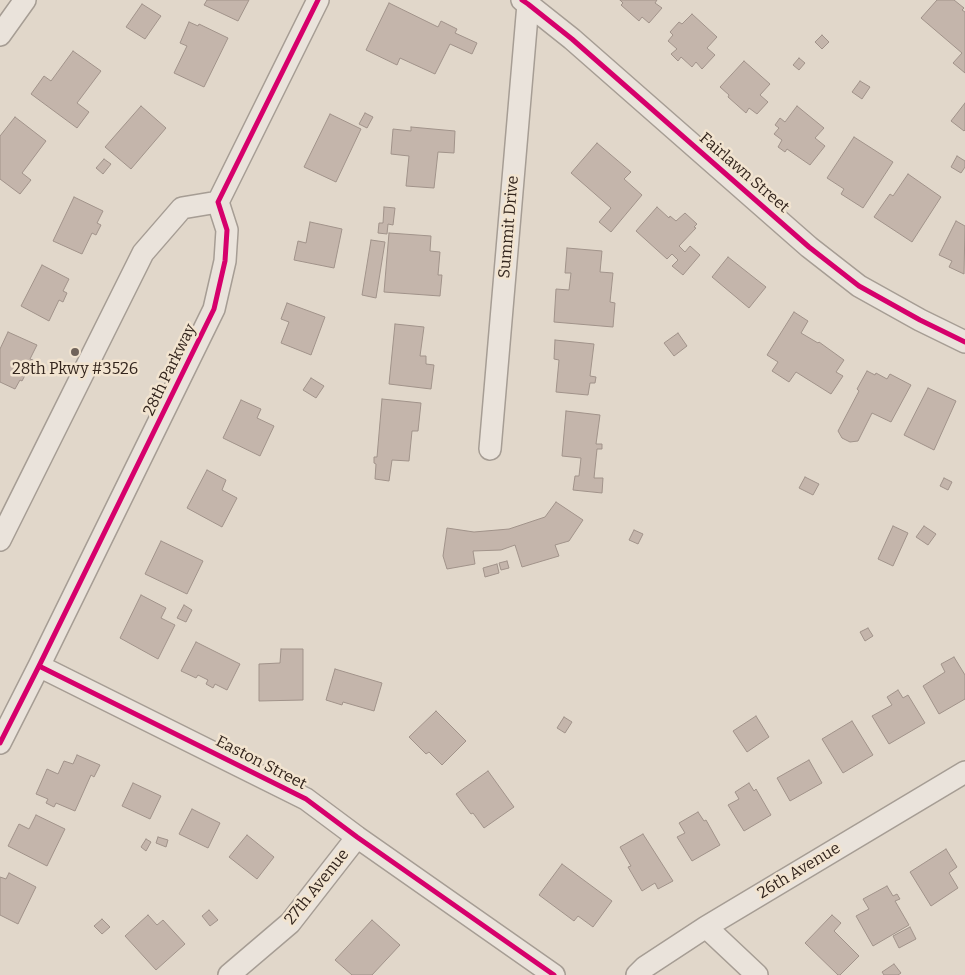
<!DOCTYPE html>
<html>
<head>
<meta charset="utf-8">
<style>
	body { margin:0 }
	canvas { display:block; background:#e1d7ca }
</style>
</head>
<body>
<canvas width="965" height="975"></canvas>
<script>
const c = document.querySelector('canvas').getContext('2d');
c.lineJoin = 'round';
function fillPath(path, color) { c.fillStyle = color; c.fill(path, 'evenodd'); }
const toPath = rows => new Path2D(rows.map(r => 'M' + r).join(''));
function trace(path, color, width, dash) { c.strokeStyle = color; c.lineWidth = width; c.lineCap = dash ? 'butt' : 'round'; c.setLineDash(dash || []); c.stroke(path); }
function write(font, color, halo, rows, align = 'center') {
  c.font = font + ' Bitter,serif'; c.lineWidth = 5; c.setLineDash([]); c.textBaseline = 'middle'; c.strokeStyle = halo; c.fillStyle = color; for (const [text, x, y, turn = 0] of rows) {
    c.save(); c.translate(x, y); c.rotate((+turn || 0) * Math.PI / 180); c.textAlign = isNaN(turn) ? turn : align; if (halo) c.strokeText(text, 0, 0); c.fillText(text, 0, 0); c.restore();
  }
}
const building = toPath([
	[207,0,249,0,238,21,204,5,207,0],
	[620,0,657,0,655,3,662,8,649,23,642,17,639,21,621,5,623,3,620,0],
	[937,0,954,0,964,8,962,10,965,12,965,73,953,63,962,53,921,18,937,0],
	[389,3,438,27,441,21,457,29,455,33,477,43,472,54,450,44,435,74,400,58,397,65,366,50,389,3],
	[142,4,161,16,145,39,126,27,142,4],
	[692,14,717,37,707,48,715,55,702,69,696,62,692,67,681,57,678,61,671,54,677,49,668,41,673,35,670,32,679,22,682,24,692,14],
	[189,22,198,26,199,24,228,38,204,87,174,73,187,46,180,43,189,22],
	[822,35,829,42,822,49,815,42,822,35],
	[73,51,101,71,77,103,89,112,77,128,31,94,44,76,51,81,73,51],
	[799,58,805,63,799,70,793,65,799,58],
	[744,61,770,84,760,95,768,102,757,114,749,108,746,113,728,97,729,95,720,87,744,61],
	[860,81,870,87,862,99,852,92,860,81],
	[965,103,965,130,964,131,951,121,965,103],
	[141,106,166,128,131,169,105,147,141,106],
	[797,106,824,128,815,138,825,146,810,165,787,149,785,152,778,147,782,140,774,134,779,128,775,125,780,118,785,122,797,106],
	[365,113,373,117,367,128,359,124,365,113],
	[330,114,361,129,336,182,304,167,330,114],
	[15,117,46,141,22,173,31,180,20,194,0,179,0,136,15,117],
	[411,127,455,131,454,153,438,152,434,188,406,186,409,156,391,154,393,129,411,131,411,127],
	[854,137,893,162,863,208,841,194,844,189,827,178,854,137],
	[597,143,631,172,624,179,642,195,611,232,599,222,611,208,571,173,597,143],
	[957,156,965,161,965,167,961,173,951,167,957,156],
	[104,159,111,164,103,174,96,168,104,159],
	[908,174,941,197,912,242,874,217,890,194,893,196,908,174],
	[74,197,103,211,97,223,101,225,96,235,92,233,82,254,53,241,74,197],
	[384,207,395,208,393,225,388,224,387,234,378,233,379,223,383,223,384,207],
	[657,207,669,218,670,216,676,221,685,213,697,224,694,227,696,228,679,246,685,252,690,246,700,255,683,275,672,266,678,260,672,254,667,259,636,231,657,207],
	[956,221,965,226,964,274,949,267,952,261,939,255,956,221],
	[310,222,342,229,334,268,294,260,298,241,306,243,310,222],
	[389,233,431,236,430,251,440,252,438,275,442,275,440,296,384,292,389,233],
	[371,240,385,242,376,298,362,295,371,240],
	[567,248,602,251,600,272,613,273,610,302,615,303,613,327,554,322,556,289,569,290,571,273,565,273,567,248],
	[728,257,766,287,749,308,712,277,728,257],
	[42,265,69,279,63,291,67,293,63,302,59,300,49,321,21,306,42,265],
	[287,303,325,317,311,355,281,343,289,322,281,319,287,303],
	[794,312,808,321,801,333,818,343,819,342,844,360,836,372,843,376,831,394,796,372,789,382,772,371,778,362,767,355,794,312],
	[395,324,424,327,420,356,426,356,426,364,434,365,431,389,389,384,395,324],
	[8,332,37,345,30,359,33,360,22,381,20,380,15,389,0,382,0,349,8,332],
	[678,333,687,346,674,356,664,343,678,333],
	[555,340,594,344,590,376,596,377,595,383,590,383,588,395,556,392,559,360,554,359,555,340],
	[867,371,875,375,876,373,887,379,890,374,911,385,891,422,872,413,858,441,850,442,842,438,838,431,859,391,857,389,867,371],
	[311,378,324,386,316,398,303,390,311,378],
	[928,388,956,401,934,450,904,435,928,388],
	[382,399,421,403,418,431,412,431,409,461,392,460,389,481,375,479,376,464,374,463,374,457,377,457,382,399],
	[241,400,261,409,257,418,274,426,260,456,223,438,241,400],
	[566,411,600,415,596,444,602,444,602,449,597,449,594,478,603,478,602,493,573,490,575,476,579,476,581,458,562,456,566,411],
	[207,470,226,480,222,490,237,498,222,527,187,508,207,470],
	[805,477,819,484,813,495,799,488,805,477],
	[944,478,952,482,948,490,940,486,944,478],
	[556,502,583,520,569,541,555,545,559,556,522,567,515,545,501,550,473,551,475,564,447,569,443,556,447,528,474,532,509,529,545,517,556,502],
	[893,526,908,533,893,566,878,559,893,526],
	[924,526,936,534,928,545,916,537,924,526],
	[634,530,643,534,638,544,629,540,634,530],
	[161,541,203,561,187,594,145,574,161,541],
	[507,561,509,568,501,570,499,563,507,561],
	[497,564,499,573,485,577,483,568,497,564],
	[141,595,166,608,161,618,175,625,158,659,120,638,141,595],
	[184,605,192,610,186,622,177,618,184,605],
	[868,628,873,636,865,641,860,632,868,628],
	[196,642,240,664,227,690,215,684,213,688,206,684,208,680,198,675,196,678,181,671,196,642],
	[281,649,303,649,303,700,259,701,259,664,280,663,281,649],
	[954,657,965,675,965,699,939,714,923,686,945,672,941,664,954,657],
	[335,669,382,683,374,711,343,702,342,705,326,700,335,669],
	[898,690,903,698,908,695,925,723,889,744,872,716,892,705,887,697,898,690],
	[436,711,466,741,442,765,429,752,426,754,409,737,436,711],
	[756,716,769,737,747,752,733,731,756,716],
	[564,717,572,722,565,733,557,728,564,717],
	[852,721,873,755,843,773,822,739,852,721],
	[77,755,100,765,94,777,91,775,75,811,56,803,54,807,46,803,48,799,36,794,47,769,58,774,64,761,73,764,77,755],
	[809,760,822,783,790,801,777,778,809,760],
	[488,771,514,807,484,828,473,813,471,814,456,794,488,771],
	[133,783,161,796,150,819,122,806,133,783],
	[749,783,754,791,756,789,771,815,744,831,728,805,739,799,735,792,749,783],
	[192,809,220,823,208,848,179,834,192,809],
	[698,812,704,821,706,820,720,845,692,861,677,837,685,833,679,823,698,812],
	[36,815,65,829,47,866,8,846,19,824,29,829,36,815],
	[643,834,673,881,658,889,655,883,642,891,628,867,631,866,620,847,643,834],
	[247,835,274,857,257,879,229,857,247,835],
	[158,837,168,840,166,847,156,843,158,837],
	[146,839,151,842,146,851,141,847,146,839],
	[946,849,957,867,949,873,958,888,931,906,910,872,946,849],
	[562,864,612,901,593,927,578,916,574,921,539,895,562,864],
	[9,873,36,887,18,924,0,915,0,877,6,879,9,873],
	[887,886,893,896,897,894,900,899,895,901,909,925,873,946,856,916,869,909,863,899,887,886],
	[209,910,218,920,210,926,202,916,209,910],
	[148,915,157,925,163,920,185,944,156,970,125,936,148,915],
	[832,915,841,923,834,931,859,956,840,975,838,975,805,943,832,915],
	[102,919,110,927,102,934,94,926,102,919],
	[372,920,400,945,372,975,352,975,335,960,372,920],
	[910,927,916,939,899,948,893,936,910,927],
	[894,964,901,973,898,975,884,975,882,972,894,964]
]);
fillPath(building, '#c4b5ab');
trace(building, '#a1938a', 1);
const minor = toPath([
	[522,0,528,4,572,39,809,247,859,286,920,320,965,342],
	[0,35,25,0],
	[490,449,528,4],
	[0,540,143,253,182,208,218,202],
	[39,666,306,799,357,837,554,975],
	[0,743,39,666,214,309,225,261,227,230,218,202,318,0],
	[706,927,757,975],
	[229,975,290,923,357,837],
	[637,975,645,967,706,927,965,772]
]);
trace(minor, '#a69d94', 24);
trace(minor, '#eae3db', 21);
trace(toPath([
	[522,0,528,4,572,39,809,247,859,286,920,320,965,342],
	[39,666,306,799,357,837,554,975],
	[0,743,39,666,214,309,225,261,227,230,218,202,318,0]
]), '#d6006c', 5);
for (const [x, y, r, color] of [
	[75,352,5,"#70635a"]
]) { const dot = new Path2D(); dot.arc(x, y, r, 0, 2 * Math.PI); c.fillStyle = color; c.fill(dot); trace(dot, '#f2e4d0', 2); }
write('16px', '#33251d', '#f2e4d0', [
	["Fairlawn Street",744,173,41],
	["Summit Drive",509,227,-85],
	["28th Parkway",170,370,-64],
	["Easton Street",261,763,27],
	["26th Avenue",799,871,-31],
	["27th Avenue",317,887,-51]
]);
write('16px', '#33251d', '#f2e4d0', [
	["28th Pkwy #3526",75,370]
]);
</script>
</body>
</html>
